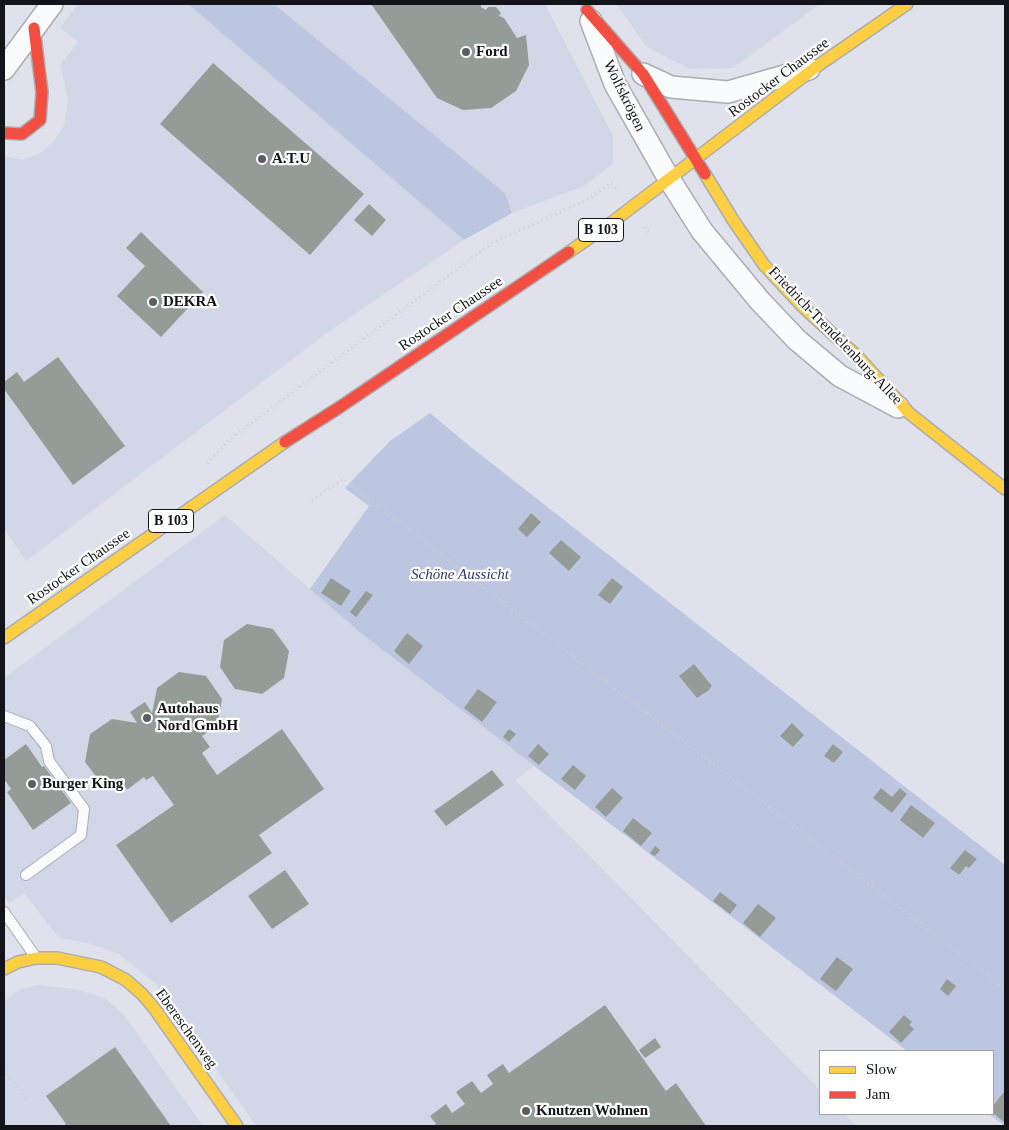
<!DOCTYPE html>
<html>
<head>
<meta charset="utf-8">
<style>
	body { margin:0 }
	#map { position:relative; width:1009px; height:1130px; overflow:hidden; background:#dfe2ea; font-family:Georgia,serif }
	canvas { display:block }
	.frame { position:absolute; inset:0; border:5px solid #121419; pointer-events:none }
	.legend { position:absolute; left:819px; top:1050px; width:175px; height:65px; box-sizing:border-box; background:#fff; border:1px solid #a0a1a3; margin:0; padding:6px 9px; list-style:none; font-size:15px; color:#121419 }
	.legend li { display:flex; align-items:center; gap:10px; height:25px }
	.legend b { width:25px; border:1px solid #a0a1a3 }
</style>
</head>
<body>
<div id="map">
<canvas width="1009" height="1130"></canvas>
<div class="frame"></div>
<ul class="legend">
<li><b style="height:6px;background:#ffcf43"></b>Slow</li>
<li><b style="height:6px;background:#f24e42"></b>Jam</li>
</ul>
</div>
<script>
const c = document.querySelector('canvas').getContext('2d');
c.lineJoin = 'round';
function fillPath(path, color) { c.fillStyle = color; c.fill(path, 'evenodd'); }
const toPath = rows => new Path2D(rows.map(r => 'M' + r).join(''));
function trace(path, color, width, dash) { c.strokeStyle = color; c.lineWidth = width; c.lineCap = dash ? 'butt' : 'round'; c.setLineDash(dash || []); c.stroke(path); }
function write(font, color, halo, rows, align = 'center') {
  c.font = font + ' Georgia,serif'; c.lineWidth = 4.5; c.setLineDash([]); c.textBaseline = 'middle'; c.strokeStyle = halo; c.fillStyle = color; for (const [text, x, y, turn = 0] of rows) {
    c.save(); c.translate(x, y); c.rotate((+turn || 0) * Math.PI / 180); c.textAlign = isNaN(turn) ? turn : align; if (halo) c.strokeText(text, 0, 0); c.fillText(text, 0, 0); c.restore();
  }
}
fillPath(toPath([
	[78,4,188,4,464,240,331,330,26,561,4,529,4,156,22,160,39,154,53,142,64,125,68,100,60,65,78,42,60,28],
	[274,4,545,4,613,136,613,164,584,186,512,213,505,193],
	[616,4,820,4,733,68,690,69,647,47],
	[225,515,362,634,534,766,515,780,820,1090,820,1114,844,1114,856,1126,256,1126,157,985,119,954,88,943,59,938,24,893,9,903,4,896,4,678],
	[37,985,75,989,105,998,124,1015,203,1126,4,1126,4,1001,19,990]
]), '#d2d7e7');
fillPath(toPath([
	[188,4,274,4,505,193,512,213,464,240],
	[430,413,472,448,1005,865,1005,1126,989,1114,993,1114,993,1051,907,1051,362,634,310,589,369,506,345,488,390,441]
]), '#bdc6e1');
fillPath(toPath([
	[371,4,481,4,481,7,486,10,488,7,496,7,501,13,499,16,504,18,517,38,526,35,529,65,516,91,491,108,463,110,437,98],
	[213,63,364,194,310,255,160,124],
	[369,204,386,220,372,236,354,220],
	[141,232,203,292,161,337,117,296,145,266,126,248],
	[58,357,125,446,73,485,4,389,4,382,17,372,24,382],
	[531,513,541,522,527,537,518,529],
	[561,540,581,557,569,571,549,553],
	[331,578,351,591,341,606,321,593],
	[612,578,623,587,610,604,598,595],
	[366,591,373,595,356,617,350,612],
	[247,624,273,629,289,651,284,678,262,694,235,689,220,667,224,640],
	[407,633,423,646,409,664,394,651],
	[694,664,712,686,709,689,709,690,697,698,679,676],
	[179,672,206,676,222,699,217,726,202,736,210,747,202,753,217,775,282,729,324,789,259,835,272,853,171,923,116,845,174,805,153,776,146,780,144,777,128,789,101,783,85,762,90,734,112,719,137,723,130,712,145,702,152,713,157,688],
	[478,689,497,702,482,722,464,708],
	[792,723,804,735,793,747,780,736],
	[509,729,516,734,509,742,503,737],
	[26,744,42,767,44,766,71,803,33,830,7,792,11,789,4,779,4,760],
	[538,744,549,754,539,765,528,756],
	[833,744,843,752,834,763,824,756],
	[573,765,586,776,575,790,561,779],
	[492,770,504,785,446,826,434,811],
	[612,788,623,798,606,817,595,807],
	[881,788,892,797,900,788,907,794,892,813,873,798],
	[911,805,935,823,923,838,900,820],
	[633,818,652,833,641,846,623,831],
	[655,846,660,850,655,856,650,853],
	[965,850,977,859,969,868,966,866,959,875,950,868],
	[285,870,309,904,272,929,248,896],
	[720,892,737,905,730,914,713,901],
	[758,904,776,918,760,937,743,923],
	[837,957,853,969,836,991,820,979],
	[947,979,956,986,948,996,940,989],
	[605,1005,666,1091,676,1083,706,1126,433,1126,436,1124,430,1116,446,1104,452,1113,465,1104,456,1092,472,1081,481,1093,493,1084,487,1075,503,1064,509,1073],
	[904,1015,912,1022,909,1025,914,1029,901,1043,889,1032],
	[655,1038,661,1047,645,1058,639,1050],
	[115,1047,171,1126,63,1126,66,1124,46,1096],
	[1004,1092,1005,1093,1005,1123,993,1113,993,1106]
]), '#959c98');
const lane = toPath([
	[4,716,30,726,46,746,49,761,84,809,81,835,26,875],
	[4,912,35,956]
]);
const street = toPath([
	[591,21,615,84,669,179,702,231,760,301,797,340,840,376,898,407],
	[4,69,52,4],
	[643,74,671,87,728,92,809,69]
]);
const slow = toPath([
	[705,174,733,220,764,265,803,307,858,357,909,413,1005,489],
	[569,252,611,223,816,67,907,4],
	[4,638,285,442],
	[4,969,18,962,36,958,57,958,101,967,126,980,142,994,154,1008,237,1126]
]);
const jam = toPath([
	[587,10,643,74,705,174],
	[4,133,22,134,40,120,42,92,34,28],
	[285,442,340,407,569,252]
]);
trace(lane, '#aaacb2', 12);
trace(street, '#aaacb2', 24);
trace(slow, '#aaacb2', 14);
trace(jam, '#aaacb2', 14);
trace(toPath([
	[645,227,649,233],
	[207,463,230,439,492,243,589,199,611,183,616,188],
	[312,500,343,479,1005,989],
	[4,1070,27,1101]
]), '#cdced0', 3, [1, 4]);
trace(lane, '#fafbfc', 10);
trace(street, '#fafbfc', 21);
trace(slow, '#ffcf43', 11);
trace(jam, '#f24e42', 11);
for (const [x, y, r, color] of [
	[466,52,5,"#5a5c62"],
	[262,159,5,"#5a5c62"],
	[153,302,5,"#5a5c62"],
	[147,718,5,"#5a5c62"],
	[32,784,5,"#5a5c62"],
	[526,1111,5,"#5a5c62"]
]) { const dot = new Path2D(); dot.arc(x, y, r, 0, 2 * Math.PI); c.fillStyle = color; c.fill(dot); trace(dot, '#fff', 2); }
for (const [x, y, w] of [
	[601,230,45],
	[171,521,45]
]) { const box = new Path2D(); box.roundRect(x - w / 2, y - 11.5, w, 23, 4); c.fillStyle = '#fff'; c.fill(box); trace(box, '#121419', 1); }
write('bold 14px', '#121419', null, [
	["B 103",601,230],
	["B 103",171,521]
]);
write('bold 15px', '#121419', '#fff', [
	["Ford",476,52],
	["A.T.U",272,159],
	["DEKRA",163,302],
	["Autohaus",157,709],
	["Nord GmbH",157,726],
	["Burger King",42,784],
	["Knutzen Wohnen",536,1111]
], 'left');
write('15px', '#121419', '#fff', [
	["Rostocker Chaussee",779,78,-37],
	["Wolfskrögen",624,96,64],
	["Rostocker Chaussee",451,314,-34],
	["Friedrich-Trendelenburg-Allee",835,336,46],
	["Rostocker Chaussee",79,567,-35],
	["Ebereschenweg",186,1029,54]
]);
write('italic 15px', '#2c3872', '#fff', [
	["Schöne Aussicht",460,575]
]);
</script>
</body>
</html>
